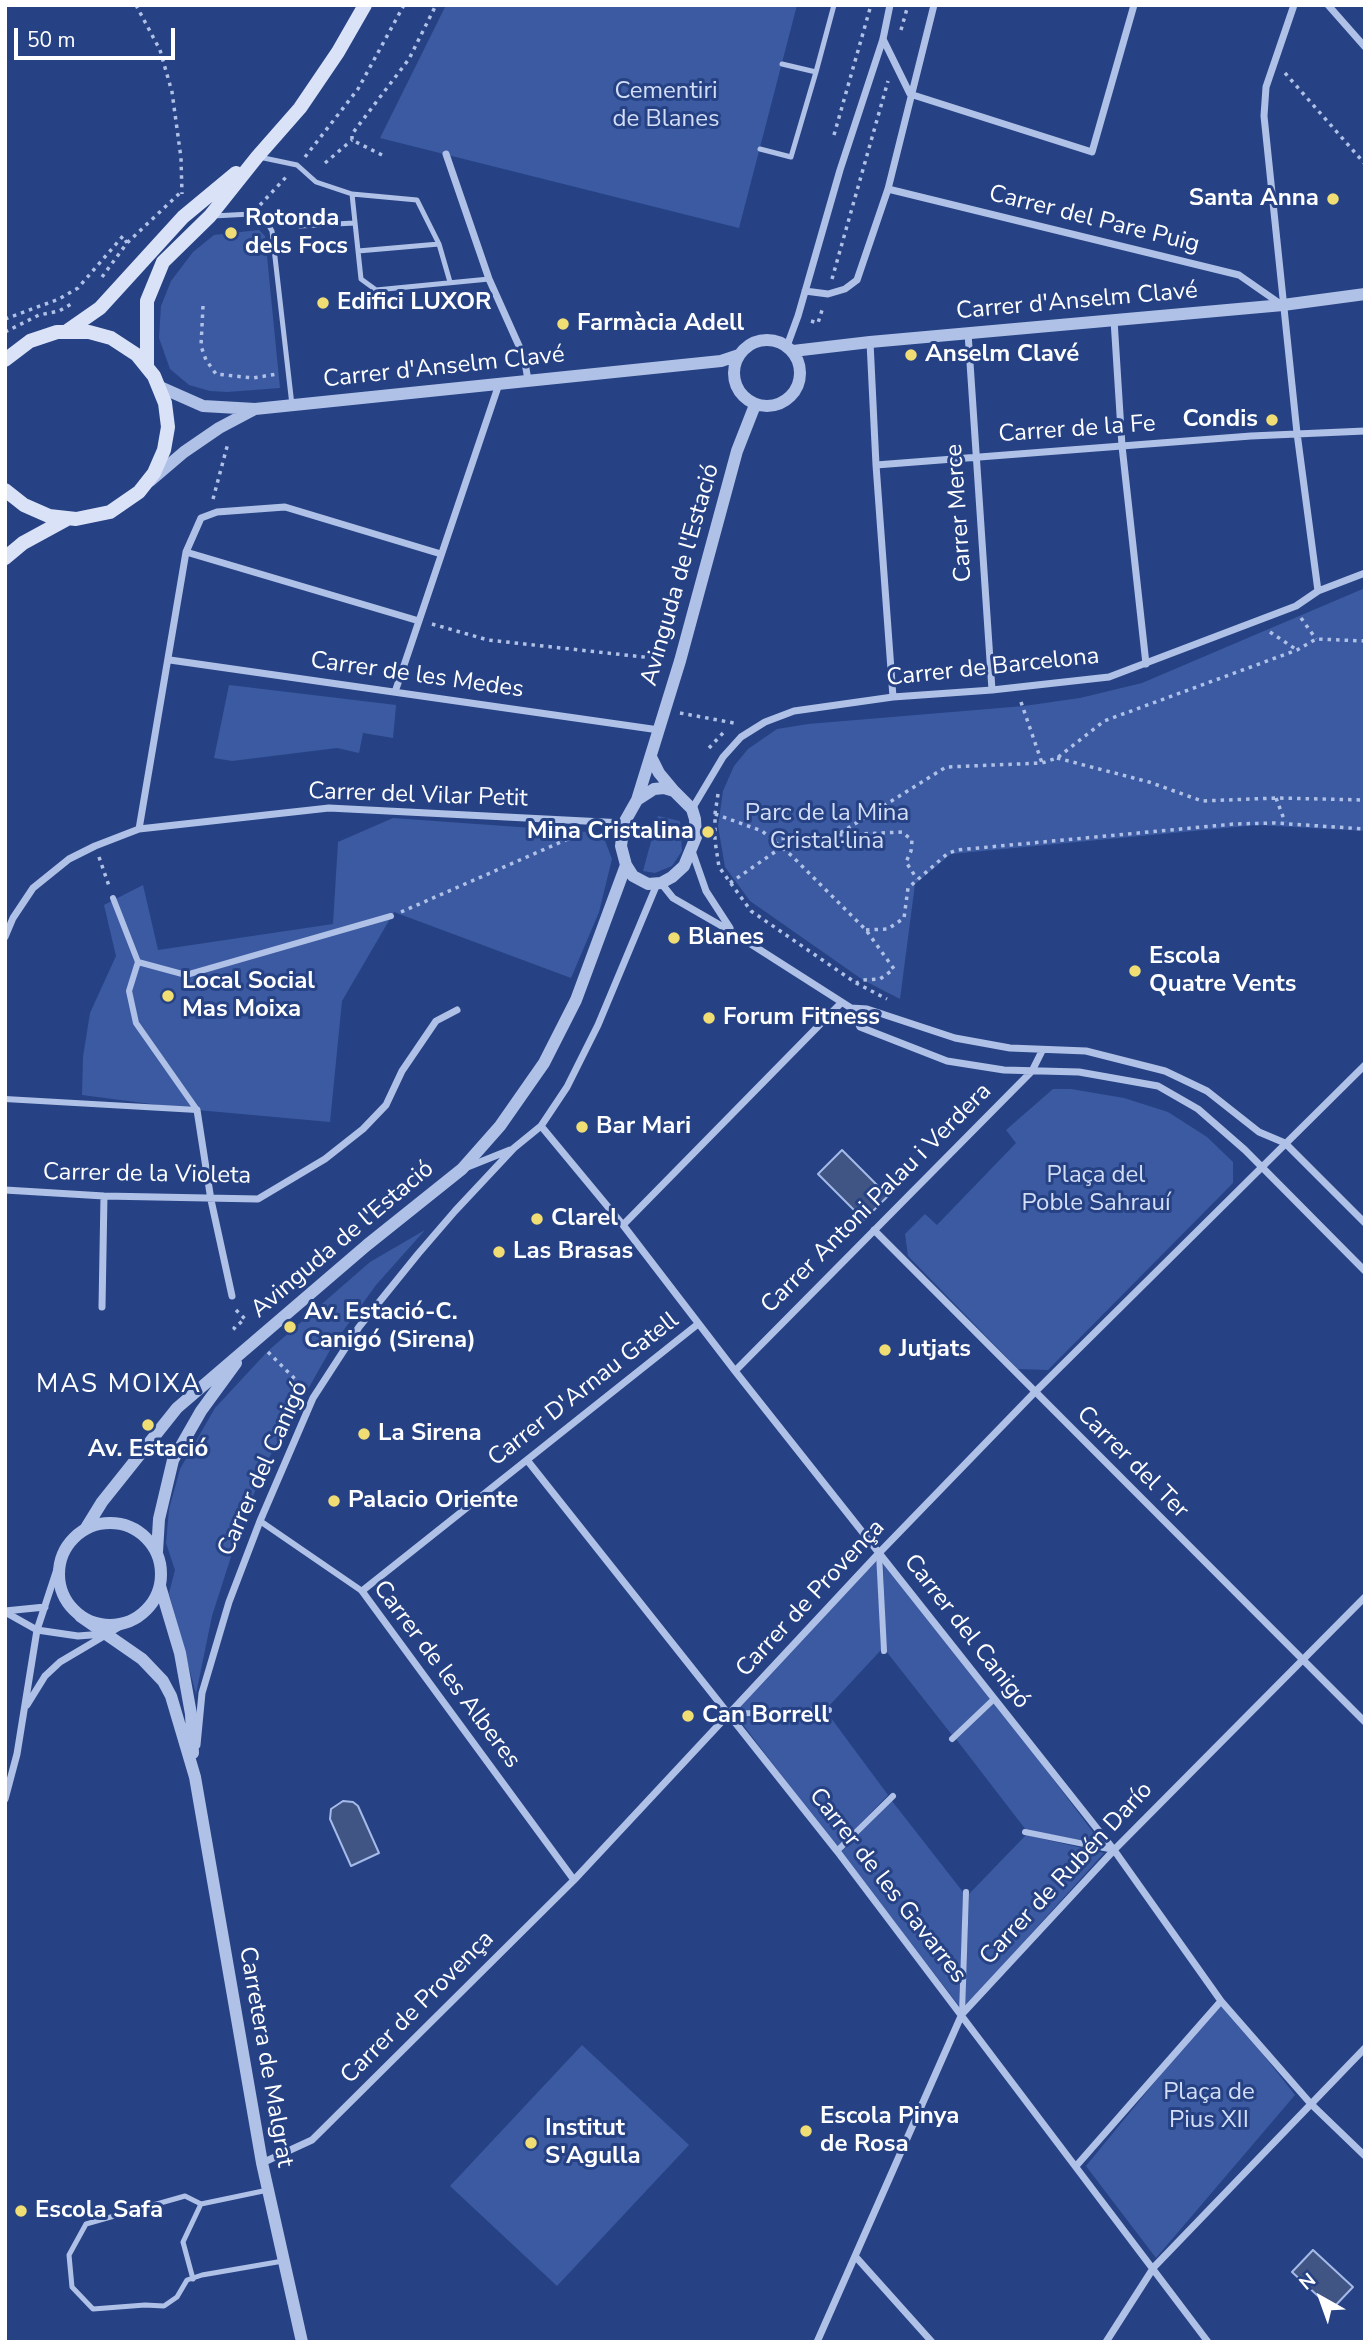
<!DOCTYPE html>
<html>
<head>
<meta charset="utf-8">
<style>
	body { margin:0 }
	#map { position:relative; width:1370px; height:2347px; overflow:hidden; background:#264284; font-family:"Nunito Sans",sans-serif }
	canvas { display:block }
	.frame { position:absolute; inset:0; border:7px solid #fff; pointer-events:none }
	.north { position:absolute; left:1286px; top:2263px; width:70px; height:70px; -webkit-text-stroke:5px #264284; paint-order:stroke; rotate:320deg; font-size:19px; font-weight:700; line-height:28px; text-align:center; color:#fff }
	.north::after { content:''; display:block; margin:auto; width:24px; height:32px; background:#fff; clip-path:polygon(50% 0,100% 100%,50% 72%,0 100%) }
	.scale { position:absolute; left:14px; top:28px; width:161px; height:32px; box-sizing:border-box; border:4px solid #fff; border-top:0; padding-left:9px; font-size:21px; line-height:24px; white-space:nowrap; color:#fff; -webkit-text-stroke:5px #264284; paint-order:stroke }
</style>
</head>
<body>
<div id="map">
<canvas width="1370" height="2347"></canvas>
<div class="frame"></div>
<div class="north">N</div>
<div class="scale">50 m</div>
</div>
<script>
const c = document.querySelector('canvas').getContext('2d');
c.lineJoin = 'round';
function fillPath(path, color) { c.fillStyle = color; c.fill(path, 'evenodd'); }
const toPath = rows => new Path2D(rows.map(r => 'M' + r).join(''));
function trace(path, color, width, dash) { c.strokeStyle = color; c.lineWidth = width; c.lineCap = dash ? 'butt' : 'round'; c.setLineDash(dash || []); c.stroke(path); }
function write(font, color, halo, rows, align = 'center') {
  c.font = font + ' "Nunito Sans",sans-serif'; c.lineWidth = 6; c.setLineDash([]); c.textBaseline = 'middle'; c.strokeStyle = halo; c.fillStyle = color; for (const [text, x, y, turn = 0] of rows) {
    c.save(); c.translate(x, y); c.rotate((+turn || 0) * Math.PI / 180); c.textAlign = isNaN(turn) ? turn : align; if (halo) c.strokeText(text, 0, 0); c.fillText(text, 0, 0); c.restore();
  }
}
fillPath(toPath([
	[446,5,797,5,739,228,380,138],
	[259,230,265,236,280,388,227,392,210,391,189,385,170,369,159,338,161,306,171,281,193,252,214,235],
	[1365,588,1365,831,1257,825,951,854,915,884,900,999,863,980,750,901,725,867,718,826,723,791,734,766,748,749,777,729,808,724,1024,706,1080,698,1142,683],
	[229,685,396,705,393,738,363,733,359,753,337,748,232,761,214,758],
	[658,816,680,821,682,851,672,866,655,873,643,871],
	[393,818,602,833,612,859,599,912,571,978,394,912,342,1001,330,1122,197,1110,82,1095,83,1057,90,1013,116,956,104,905,143,885,158,950,333,924,338,842],
	[1053,1089,1071,1089,1124,1098,1168,1112,1207,1137,1233,1162,1233,1183,1048,1370,1018,1369,908,1256,905,1234,925,1214,937,1225,1016,1143,1006,1130],
	[425,1230,376,1285,333,1345,265,1465,237,1538,212,1616,196,1694,169,1593,175,1570,166,1543,169,1509,180,1469,215,1408,268,1351,370,1262],
	[877,1560,881,1650,828,1707,734,1711],
	[883,1561,991,1698,952,1735,886,1651],
	[995,1702,1102,1844,1026,1830,956,1739],
	[828,1714,888,1795,837,1848,738,1718],
	[892,1801,963,1892,960,2007,841,1852],
	[1026,1835,1104,1853,965,2007,969,1894],
	[1221,2001,1295,2095,1156,2258,1086,2166],
	[582,2045,689,2145,557,2286,450,2186]
]), '#3b5aa1');
const water = toPath([
	[842,1150,888,1196,864,1220,818,1174,842,1150],
	[343,1801,353,1802,358,1806,379,1853,351,1866,330,1819,331,1809,343,1801],
	[1313,2250,1353,2287,1332,2309,1292,2272,1313,2250]
]);
fillPath(water, '#415585');
trace(water, '#a4bae8', 2);
trace(toPath([
	[136,5,160,50,172,92,181,158,182,194],
	[901,30,908,5],
	[1285,73,1365,164],
	[834,135,871,5],
	[382,155,352,140,352,134,409,59,436,5],
	[305,157,358,89,404,5],
	[325,163,352,140],
	[260,205,288,175],
	[102,277,127,243,182,191],
	[832,279,888,81],
	[203,306,201,346,206,360,216,374,253,378,277,374],
	[5,319,59,299,78,288,123,236,127,243],
	[811,321,818,323,823,307],
	[5,332,39,315,59,311,73,303],
	[213,499,228,443],
	[1301,618,1316,639],
	[432,624,488,640,662,659],
	[1270,632,1297,650],
	[1021,702,1042,763],
	[680,713,734,723],
	[709,748,723,733],
	[1057,758,1149,782,1202,801,1276,798,1365,800],
	[718,794,715,814,715,841,719,867,751,911,856,983,887,999],
	[1276,798,1285,822],
	[715,814,762,831,792,856,866,930,894,969,880,979,863,980,856,983],
	[839,835,902,832,912,840,911,851,906,862,917,879],
	[773,839,837,835,946,767,1042,763,1057,758,1104,721,1297,650,1316,639,1365,641],
	[99,857,109,886],
	[730,883,782,847],
	[401,912,577,835],
	[866,930,888,929,904,918,908,888,947,854,957,850,1234,824,1275,823,1365,829],
	[236,1310,245,1319,234,1328,239,1332],
	[268,1352,305,1389]
]), '#b0c1e7', 3.5, [3.5, 5]);
trace(toPath([
	[816,72,834,5],
	[760,149,791,157,816,72,782,64],
	[259,157,297,165,316,182,352,194],
	[213,216,251,214,265,219,272,231,292,405],
	[300,226,354,223],
	[358,251,439,244],
	[450,282,439,244,417,200,352,194,361,279,376,290,489,279],
	[268,2190,201,2204,185,2196,86,2224,69,2255,72,2287,93,2309,145,2305,164,2306,177,2297,187,2280,202,2275,283,2261],
	[193,2279,183,2242,201,2204]
]), '#b0c1e7', 5);
trace(toPath([
	[113,898,138,962,129,991,136,1023,197,1110],
	[138,962,186,975,391,916],
	[5,1099,197,1110],
	[260,1521,362,1591],
	[879,1553,884,1651],
	[729,1714,829,1710],
	[952,1739,994,1699],
	[1025,1832,1114,1850],
	[837,1851,893,1796],
	[962,2014,966,1892]
]), '#b0c1e7', 6);
trace(toPath([
	[1294,5,1266,87,1264,116,1297,433,1318,591],
	[1328,5,1365,47],
	[883,39,910,94,1092,152,1134,5],
	[446,154,489,279,524,357,528,380],
	[888,189,1239,275,1282,305],
	[805,291,828,294,845,289,857,280,888,189,934,5],
	[1114,320,1122,446,1146,664],
	[968,333,992,690],
	[870,342,876,465,893,697],
	[787,346,798,316,840,170,883,39,890,5],
	[876,465,1251,436,1365,431],
	[186,552,419,621],
	[170,660,659,730],
	[395,692,499,384],
	[692,809,723,757,741,737,765,722,794,711,893,697,992,690,1109,677,1296,606,1318,591,1365,573],
	[139,829,186,552,201,518,217,512,285,507,441,554],
	[692,851,706,891,730,928],
	[661,883,673,898,732,932,851,1008,867,1009,955,1038,1010,1048,1086,1051,1165,1071,1207,1091,1259,1132,1285,1143,1365,1223],
	[5,937,13,918,33,888,69,859,95,846,139,829,329,808,624,823],
	[851,1008,860,1027,947,1061,1004,1070,1079,1072,1158,1086,1198,1109,1245,1150,1365,1271],
	[197,1110,211,1200,232,1296],
	[541,1126,623,1225,735,1371,1114,1850,1221,2001,1311,2104,1365,2156],
	[465,1168,510,1150],
	[5,1190,104,1196,258,1199,325,1159,363,1129,386,1105,402,1071,436,1021,457,1010],
	[623,1225,841,1003],
	[874,1230,1365,1722],
	[102,1307,104,1196],
	[735,1371,1032,1071,1042,1051],
	[527,1460,837,1851,1208,2342],
	[5,1611,45,1607],
	[5,1612,37,1630,78,1636,104,1634],
	[27,1705,45,1676,60,1662,131,1620],
	[197,1745,202,1693,229,1602,260,1521,313,1398,359,1327,418,1254,455,1211,514,1148,541,1126,567,1087,598,1025,657,884],
	[5,1799,17,1754,37,1630,59,1563],
	[574,1880,362,1591,698,1324],
	[262,2163,312,2140,574,1880,879,1553,1034,1393,1365,1065],
	[1077,2165,1221,2001],
	[855,2256,932,2342],
	[817,2342,962,2014,1114,1850,1365,1597],
	[1106,2342,1154,2267,1365,2048]
]), '#b0c1e7', 7);
trace(toPath([
	'734 373a33 33 0 1 1 66 0a33 33 0 1 1-66 0Z',
	[793,351,870,342,1283,305,1365,294],
	[160,387,203,406,255,409,721,361,739,355],
	[150,481,184,452,219,428,253,410],
	[651,757,659,773,674,791],
	[664,788,674,791,692,809,695,819,696,837,684,866,672,877,661,883,648,884,633,876,626,865,621,846,624,823,637,800,654,789,664,788],
	[637,800,680,661,737,451,755,405],
	'59 1574a51 51 0 1 1 102 0a51 51 0 1 1-102 0Z',
	[86,1528,102,1502,177,1408,367,1245,462,1169,500,1126,544,1063,576,1000,626,865],
	[157,1552,159,1519,173,1460,201,1411,236,1363],
	[160,1586,180,1653,191,1714,193,1753],
	[80,1616,142,1659,163,1681,171,1696,195,1777,262,2163,302,2342]
]), '#b0c1e7', 12);
trace(toPath([
	[67,331,100,308,183,217,236,173],
	[5,360,30,341,57,332,89,332,111,338,137,355,154,376,165,403,168,427,164,450,154,473,139,492,110,512,76,519,49,516,24,505,5,490],
	[147,366,147,301,163,262,210,216,257,157,300,108,338,52,365,5],
	[5,558,23,543,67,519]
]), '#dae2f7', 14);
for (const [x, y, r, color] of [
	[1333,199,7,"#f0de75"],
	[231,233,7,"#f0de75"],
	[323,303,7,"#f0de75"],
	[563,324,7,"#f0de75"],
	[911,355,7,"#f0de75"],
	[1272,420,7,"#f0de75"],
	[708,832,7,"#f0de75"],
	[674,938,7,"#f0de75"],
	[1135,971,7,"#f0de75"],
	[168,996,7,"#f0de75"],
	[709,1018,7,"#f0de75"],
	[582,1127,7,"#f0de75"],
	[537,1219,7,"#f0de75"],
	[499,1252,7,"#f0de75"],
	[290,1327,7,"#f0de75"],
	[885,1350,7,"#f0de75"],
	[148,1425,7,"#f0de75"],
	[364,1434,7,"#f0de75"],
	[334,1501,7,"#f0de75"],
	[688,1716,7,"#f0de75"],
	[806,2131,7,"#f0de75"],
	[531,2143,7,"#f0de75"],
	[21,2211,7,"#f0de75"]
]) { const dot = new Path2D(); dot.arc(x, y, r, 0, 2 * Math.PI); c.fillStyle = color; c.fill(dot); trace(dot, '#264284', 2.5); }
write('24px', '#d3def6', '#264284', [
	["Cementiri",666,92],
	["de Blanes",666,120],
	["Parc de la Mina",827,814],
	["Cristal·lina",827,842],
	["Plaça del",1096,1176],
	["Poble Sahrauí",1096,1204],
	["Plaça de",1209,2093],
	["Pius XII",1209,2121]
]);
write('bold 24px', '#fff', '#264284', [
	["Santa Anna",1319,199,"right"],
	["Rotonda",245,219],
	["dels Focs",245,247],
	["Edifici LUXOR",337,303],
	["Farmàcia Adell",577,324],
	["Anselm Clavé",925,355],
	["Condis",1258,420,"right"],
	["Mina Cristalina",694,832,"right"],
	["Blanes",688,938],
	["Escola",1149,957],
	["Quatre Vents",1149,985],
	["Local Social",182,982],
	["Mas Moixa",182,1010],
	["Forum Fitness",723,1018],
	["Bar Mari",596,1127],
	["Clarel",551,1219],
	["Las Brasas",513,1252],
	["Av. Estació-C.",304,1313],
	["Canigó (Sirena)",304,1341],
	["Jutjats",899,1350],
	["La Sirena",378,1434],
	["Av. Estació",148,1450,"center"],
	["Palacio Oriente",348,1501],
	["Can Borrell",702,1716],
	["Escola Pinya",820,2117],
	["de Rosa",820,2145],
	["Institut",545,2129],
	["S'Agulla",545,2157],
	["Escola Safa",35,2211]
], 'left');
write('24px', '#fff', '#264284', [
	["Carrer del Pare Puig",1094,220,14],
	["Carrer d'Anselm Clavé",1077,302,-5],
	["Carrer d'Anselm Clavé",444,368,-6],
	["Carrer de la Fe",1077,430,-4],
	["Carrer Merce",960,513,-94],
	["Avinguda de l'Estació",681,575,-74],
	["Carrer de Barcelona",993,668,-6],
	["Carrer de les Medes",417,676,8],
	["Carrer del Vilar Petit",418,796,2],
	["Carrer de la Violeta",147,1175,1],
	["Carrer Antoni Palau i Verdera",877,1199,-45],
	["Avinguda de l'Estació",343,1240,-40],
	["Carrer D'Arnau Gatell",584,1390,-38],
	["Carrer del Ter",1132,1463,45],
	["Carrer del Canigó",264,1469,-66],
	["Carrer de Provença",811,1599,-47],
	["Carrer del Canigó",966,1632,52],
	["Carrer de les Alberes",446,1675,53],
	["Carrer de Rubén Darío",1067,1874,-47],
	["Carrer de les Gavarres",887,1886,52],
	["Carrer de Provença",418,2008,-45],
	["Carretera de Malgrat",265,2057,80]
]);
c.letterSpacing = '2px';
write('26px', '#fff', '#264284', [
	["MAS MOIXA",119,1386]
]);
c.letterSpacing = '0px';
</script>
</body>
</html>
